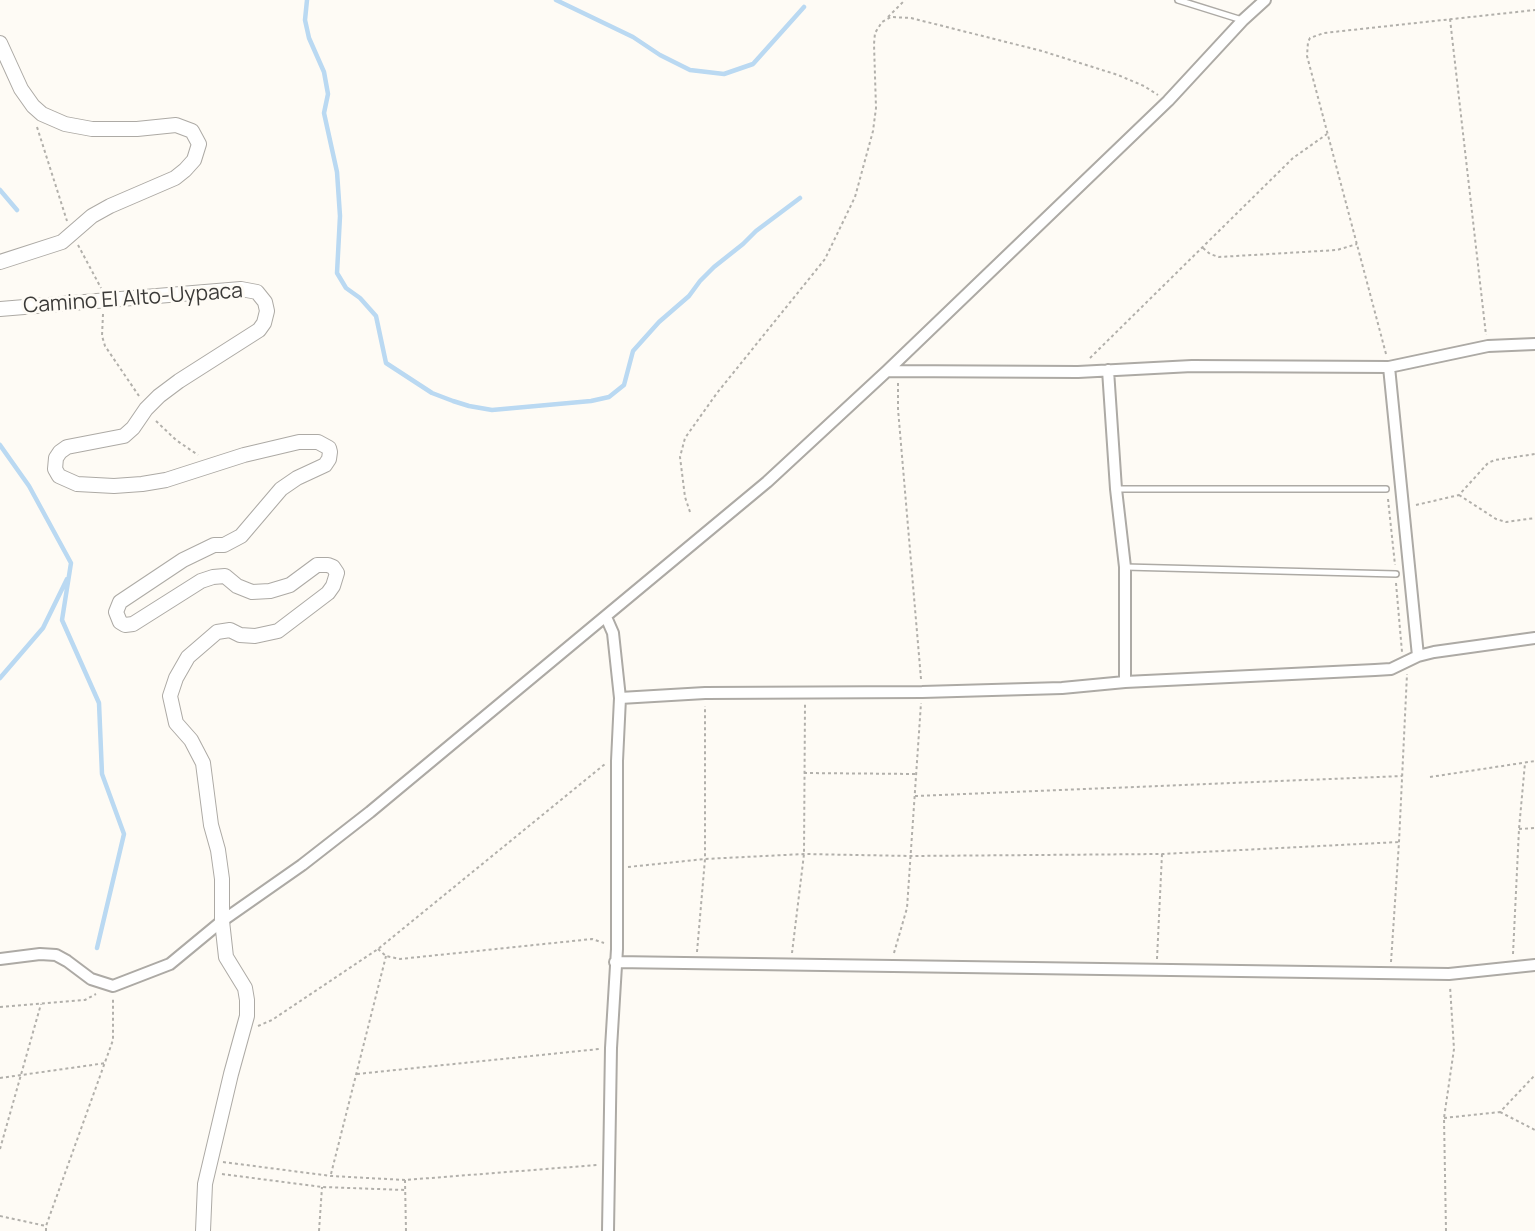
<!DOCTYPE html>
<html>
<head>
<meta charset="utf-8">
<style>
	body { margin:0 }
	canvas { display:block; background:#fefbf5 }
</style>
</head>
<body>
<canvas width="1535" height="1231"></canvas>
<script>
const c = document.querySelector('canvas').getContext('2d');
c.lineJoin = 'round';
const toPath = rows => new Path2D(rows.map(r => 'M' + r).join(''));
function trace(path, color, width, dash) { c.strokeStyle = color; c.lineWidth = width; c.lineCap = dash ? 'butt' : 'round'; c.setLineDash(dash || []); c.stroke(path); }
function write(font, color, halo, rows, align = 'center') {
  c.font = font + ' Manrope,sans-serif'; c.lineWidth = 6; c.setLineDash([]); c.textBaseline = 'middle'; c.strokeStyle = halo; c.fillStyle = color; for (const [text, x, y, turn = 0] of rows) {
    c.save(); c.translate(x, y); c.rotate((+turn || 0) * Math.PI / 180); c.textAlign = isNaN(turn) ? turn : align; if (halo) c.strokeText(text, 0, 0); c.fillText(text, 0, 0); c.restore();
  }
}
trace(toPath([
	[307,0,305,20,309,38,324,72,328,94,324,113,337,172,340,216,337,273,346,288,360,298,376,316,386,363,432,393,453,401,469,406,492,410,591,401,609,397,624,385,633,351,659,322,689,296,700,281,714,267,743,244,756,231,800,198],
	[556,0,633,37,660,55,690,70,724,74,753,64,804,7],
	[0,190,17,210],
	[0,445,29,486,71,563,62,620,99,703,102,774,124,834,97,948],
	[0,678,43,628,67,579]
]), '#bad9f2', 4.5);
const service = toPath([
	[1178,0,1242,20],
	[1116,489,1386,489],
	[1125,567,1396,574]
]);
const minor = toPath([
	[1389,367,1418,656],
	[1108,370,1116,489,1125,567,1125,682],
	[887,371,1078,372,1192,366,1389,367,1488,346,1535,344],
	[606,617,613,633,620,698,705,693,922,692,1062,688,1125,682,1375,670,1391,669,1418,656,1434,652,1535,638],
	[0,959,40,954,56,955,67,961,91,979,113,986,170,964,222,921,302,865,370,812,767,482,887,371,1168,101,1243,20,1265,0],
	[615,962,1449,974,1535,965],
	[608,1231,611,1048,617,949,617,761,620,698]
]);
const tertiary = toPath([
	[0,43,21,89,33,106,42,114,65,124,92,129,137,129,176,125,192,131,199,144,194,160,185,170,175,178,110,206,92,216,62,242,0,262],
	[0,309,241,289,257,292,265,302,267,311,264,323,259,330,179,381,159,396,146,409,133,428,124,436,67,447,60,452,56,458,55,469,59,476,77,484,114,486,142,484,166,480,244,455,299,442,318,442,329,448,330,452,329,459,325,465,297,478,281,489,241,536,224,545,214,545,183,560,120,602,116,612,120,622,125,625,133,624,201,581,213,577,225,576,237,586,252,592,270,591,290,585,317,565,328,565,333,567,337,573,333,586,328,593,278,631,255,636,240,635,230,630,217,632,188,657,176,678,170,696,176,723,191,740,203,763,211,825,218,850,222,879,222,921,226,957,245,988,247,1000,247,1016,231,1074,205,1184,203,1231]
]);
trace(service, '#adaaa5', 8);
trace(minor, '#adaaa5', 14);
trace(tertiary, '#adaaa5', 16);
trace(toPath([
	[888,17,905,0],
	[1450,19,1486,335],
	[37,127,67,221],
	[78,245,101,288],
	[1203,248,1210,254,1219,257,1337,250,1357,244],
	[103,314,102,336,105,346,139,396],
	[1386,354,1307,56,1308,42,1310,38,1324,33,1535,10],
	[1090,358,1293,158,1327,134],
	[898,383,898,409,921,679],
	[156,421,176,440,198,455],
	[1459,495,1496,519,1506,522,1535,518],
	[1388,499,1395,565],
	[1416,505,1459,495,1488,463,1495,460,1535,454],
	[690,512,685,497,680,457,685,438,717,393,825,259,855,197,873,131,876,108,874,44,875,33,882,22,891,17,911,18,1042,51,1118,75,1144,86,1158,95],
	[1396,583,1402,652],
	[804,773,915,774],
	[1430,777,1535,761],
	[915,796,1402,776],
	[1519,829,1535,828],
	[628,867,705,859,804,854,911,856,1162,854,1399,842],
	[378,949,386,956,400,959,592,939,604,943],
	[697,952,705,859,705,706],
	[792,953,804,854,805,704],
	[894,953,907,908,921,703],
	[1513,954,1519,829,1525,763],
	[1157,959,1162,854],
	[1391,962,1399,842,1407,674],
	[0,1007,85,1000,96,994],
	[258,1026,272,1020,378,949,605,764],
	[357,1074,599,1049],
	[0,1078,106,1063],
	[1500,1112,1535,1130],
	[1444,1118,1500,1112,1535,1075],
	[0,1149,41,1004],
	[223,1162,331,1176,405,1180,597,1165],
	[222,1174,322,1187,405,1190],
	[331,1174,386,956],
	[405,1180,406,1231],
	[0,1216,46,1226],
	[46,1231,46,1226,113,1040,113,997],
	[319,1231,322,1187],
	[1446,1231,1444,1118,1454,1049,1450,986]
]), '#b2b0ab', 2, [3, 3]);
trace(service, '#fff', 5);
trace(minor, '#fff', 10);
trace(tertiary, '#fff', 14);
write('21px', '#3b3a38', '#fefbf5', [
	["Camino El Alto-Uypaca",133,299,-4]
]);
</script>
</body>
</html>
